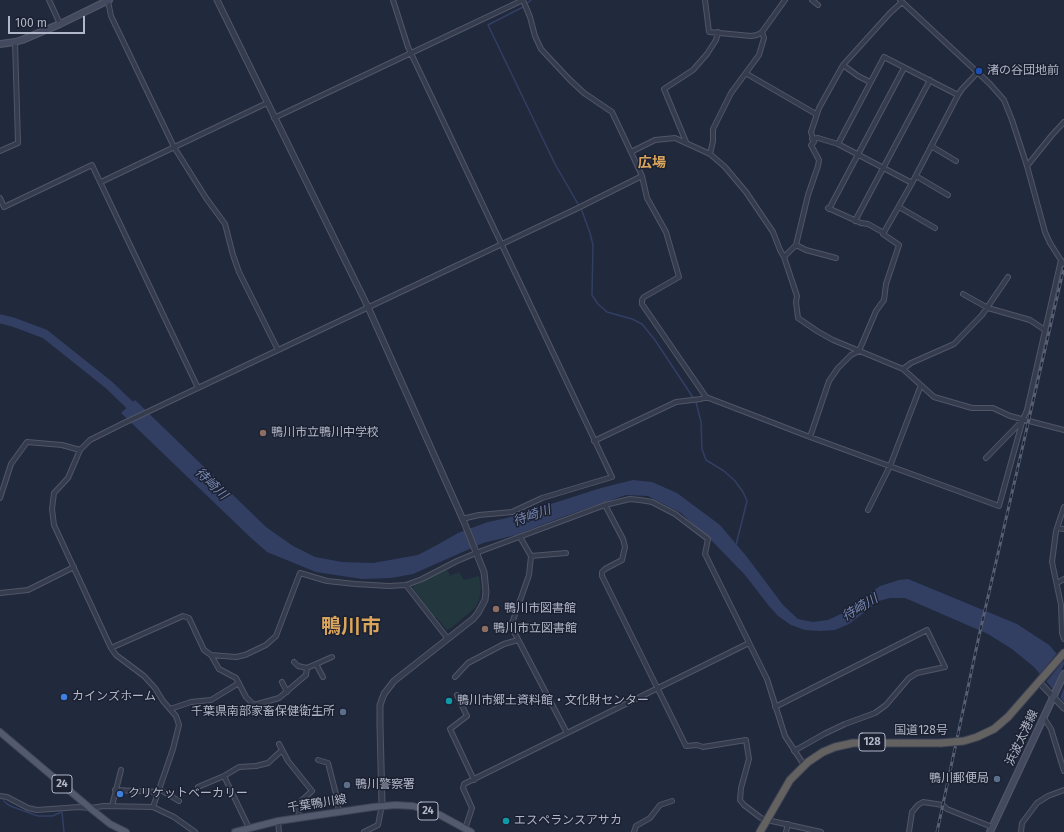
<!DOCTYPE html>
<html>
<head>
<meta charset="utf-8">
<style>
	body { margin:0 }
	#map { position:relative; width:1064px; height:832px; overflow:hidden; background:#21293d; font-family:"Fira Sans",sans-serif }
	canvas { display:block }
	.scale { position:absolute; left:8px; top:16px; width:77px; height:18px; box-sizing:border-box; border:2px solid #b1b6c8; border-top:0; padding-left:5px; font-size:12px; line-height:14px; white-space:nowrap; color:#b1b6c8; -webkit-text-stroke:3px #1b2131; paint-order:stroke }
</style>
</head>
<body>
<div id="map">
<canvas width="1064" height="832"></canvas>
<div class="scale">100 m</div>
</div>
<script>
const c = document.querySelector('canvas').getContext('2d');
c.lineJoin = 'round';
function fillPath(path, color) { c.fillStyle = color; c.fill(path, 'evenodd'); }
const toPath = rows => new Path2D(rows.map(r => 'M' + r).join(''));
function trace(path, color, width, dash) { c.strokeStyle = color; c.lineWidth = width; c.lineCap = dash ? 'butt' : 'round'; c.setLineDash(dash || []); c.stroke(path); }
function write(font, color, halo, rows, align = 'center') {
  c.font = font + ' "Fira Sans","Noto Sans JP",sans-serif'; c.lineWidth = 3; c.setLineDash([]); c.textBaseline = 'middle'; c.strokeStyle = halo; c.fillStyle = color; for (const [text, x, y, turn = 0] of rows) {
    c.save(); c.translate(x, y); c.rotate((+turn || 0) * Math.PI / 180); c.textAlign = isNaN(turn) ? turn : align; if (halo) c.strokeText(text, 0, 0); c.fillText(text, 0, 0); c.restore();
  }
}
fillPath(toPath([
	[447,569,450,576,459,572,464,580,479,576,481,589,479,600,475,608,451,628,447,630,436,617,434,617,413,588,414,584]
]), '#23373e');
fillPath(toPath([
	[135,400,266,527,293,546,315,557,342,562,373,563,418,555,437,545,458,533,488,522,507,518,601,488,633,480,652,482,677,493,720,525,747,557,783,605,798,619,813,622,828,620,845,612,880,586,899,580,908,579,1017,624,1049,645,1064,662,1064,702,1034,667,1012,649,988,634,905,598,890,598,879,601,849,624,835,630,820,631,805,630,791,625,778,616,769,606,745,575,714,543,681,513,648,496,626,495,565,516,516,535,483,543,413,574,391,578,362,579,316,572,267,552,250,537,121,413]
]), '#323f63');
fillPath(toPath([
	[1058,652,1064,660,1046,682,1039,675],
	[1064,664,1064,688,1059,700,1052,691]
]), '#21293d');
trace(toPath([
	[531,0,523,7,488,25,555,164,582,211,590,233,593,245,592,295,598,304,607,312,632,319,642,324,655,340,696,402,701,422,702,449,706,460,724,471,735,481,743,492,747,501,736,545],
	[4,801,7,804,13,807,38,816,52,816,62,812,64,832]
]), '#323f63', 1.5);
trace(toPath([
	[0,319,13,322,45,334,109,385,138,413]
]), '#323f63', 9);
const minor = toPath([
	[49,0,60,24],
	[393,0,408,47,612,477,542,498,512,512,479,515,462,519],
	[523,0,530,17,535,36,541,49,569,79,584,93,612,112,631,152,642,176,647,198,666,232,679,277,644,297,642,300,642,304,706,397,810,437,999,506,1023,419,1027,410,1061,260],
	[705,0,709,32,751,36,757,35,762,32,785,0],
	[812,0,818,5],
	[900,0,990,84,1004,100,1012,120,1027,166,1045,232,1050,243,1064,265],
	[108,1,111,16,174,147,206,198,225,224,233,255,239,272,278,350],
	[843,65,858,76,870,82],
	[747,74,816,114],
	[274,118,523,0],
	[812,139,818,138,838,144,912,183],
	[686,142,664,89,693,70,707,54,716,40,718,32],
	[838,144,884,57,958,95],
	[931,146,956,161],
	[0,151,18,143,15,42],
	[631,152,655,140,675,138,710,154,725,167,746,192,773,232,780,250,784,257,797,296,796,302,798,318,817,331,833,340,903,369,934,397,972,408,993,408,1010,416,1064,430],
	[710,154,713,141,713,129,731,93,759,55,764,38,762,32],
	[1027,166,1052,135,1064,122],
	[916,176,948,195],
	[101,182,267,103],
	[0,198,4,207,92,165,198,388],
	[899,207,935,228],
	[828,208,861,223,868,224,884,233],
	[829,209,904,68],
	[855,221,930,80],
	[796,245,806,250,836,258],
	[784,257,796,245,808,195,818,166,819,160,811,145,814,142,811,132,819,108,843,65,890,13,902,2],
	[963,294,988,308,1030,320,1045,330],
	[903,369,911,363,954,344,982,315,1008,277],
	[810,437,829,381,838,368,851,355,859,351,876,311,884,300,886,284,899,245,883,234,912,183,958,95,962,89,978,72],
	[594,441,676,402,701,399,706,397],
	[986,458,1022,421],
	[0,498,11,464,27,442,62,445,80,450],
	[605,505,623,539,625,547,622,560,605,569,602,572,602,576,686,746,697,745,703,747,746,740,749,759,741,788,740,800,744,805,761,818,767,820,821,832],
	[1064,507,1056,531,1052,562,1061,605,1062,633,1064,639],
	[868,510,890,466,921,385],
	[1057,528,1064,529],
	[520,537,531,556,529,575,511,626,567,733],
	[531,556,566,553],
	[1057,583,1064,579],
	[406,585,448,639],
	[0,593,28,590,74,567],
	[111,648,183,616,189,618,204,650,211,655,236,657,245,655,266,645,276,636,300,573,327,581,355,584,389,586,406,585,422,579,457,561,476,553,605,505,630,499,640,500,652,502,675,514,708,539,705,554,767,679,785,736,804,765],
	[211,655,219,669,236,678,246,697,254,705,279,698,306,675,307,668],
	[294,662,298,666,307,668,332,657],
	[316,664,323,677],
	[455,677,468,663,504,644,518,640],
	[282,682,287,692],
	[457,695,467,716,450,729,474,780],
	[775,707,927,630,945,667,917,673,909,678,886,705,875,713,845,724,824,734,794,751],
	[170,709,191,702,211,700,239,683],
	[1044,718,1051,729,1064,771],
	[279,744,288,761,312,791,299,803,298,808,299,818],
	[318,760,328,763,336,794,339,812],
	[224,776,249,828],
	[198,787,224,776,239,767,256,766,268,763,281,751],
	[159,789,179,801],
	[115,790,158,792],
	[0,796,7,797,28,808,37,810,79,807,90,808,104,806,153,807,174,817,195,832],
	[112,806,121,770],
	[153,807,173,749,179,725,176,716,163,701,155,688,144,676,116,655,111,648,54,525,52,509,54,493,68,478,80,450,90,440,124,423,576,209,642,176],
	[278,821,279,832],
	[465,829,472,808,463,788,464,784,749,643],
	[364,832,378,825,382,805],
	[634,832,636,826,650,818,660,805,672,801],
	[786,832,788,824],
	[909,832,912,812,918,805,923,802,943,805,947,809,992,827],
	[1021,832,1022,823,1037,803,1048,796,1064,790]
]);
const tertiary = toPath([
	[217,0,368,307,464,522,484,572,486,592,485,600,478,613,473,619,394,681,384,694,380,705,380,725,382,805],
	[1039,682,1064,708]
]);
const secondary = toPath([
	[0,44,15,42,22,40,60,24,109,0],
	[990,832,1064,674]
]);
const primary = toPath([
	[0,732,90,808,110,824,126,832],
	[235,832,278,821,373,807,395,805,413,806,429,811,440,815,471,832]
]);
const trunk = toPath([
	[1008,717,1064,653],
	[760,832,790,780,808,762,823,752,835,747,853,743,941,743]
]);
trace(minor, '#515667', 6);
trace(tertiary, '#515667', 7);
trace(secondary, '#515667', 8);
trace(primary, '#3f4555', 8);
trace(trunk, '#3e4354', 9);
trace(minor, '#353c4d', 4);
trace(tertiary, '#353c4d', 5);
trace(secondary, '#434a60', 5.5);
trace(primary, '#535a6d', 6);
trace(trunk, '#636260', 7);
const rail = toPath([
	[937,832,979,636,1064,267]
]);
trace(rail, '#575f74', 3);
trace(rail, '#1b2131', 1.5, [4.5]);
const trunkBridge = toPath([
	[941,743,964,741,977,737,994,729,1008,717]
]);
trace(trunkBridge, '#3e4354', 9, []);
trace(trunkBridge, '#636260', 7);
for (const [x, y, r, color] of [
	[979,71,4,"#1a4fb4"],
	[263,433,4,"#8d6e63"],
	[496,609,4,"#8d6e63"],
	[485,629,4,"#8d6e63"],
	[64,697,4,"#3f7fe0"],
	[449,701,4,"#0f9aa8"],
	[343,712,4,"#5c6f8a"],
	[997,779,4,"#5c6f8a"],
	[347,785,4,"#5c6f8a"],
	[120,794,4,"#3f7fe0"],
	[506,821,4,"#0f9aa8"]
]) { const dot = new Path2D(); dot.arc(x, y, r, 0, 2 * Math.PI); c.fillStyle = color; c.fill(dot); trace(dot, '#1b2131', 1.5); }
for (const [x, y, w] of [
	[872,742,26],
	[62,784,20],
	[428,811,20]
]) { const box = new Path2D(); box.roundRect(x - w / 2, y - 9, w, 18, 3); c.fillStyle = '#1b2131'; c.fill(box); trace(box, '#b1b6c8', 1); }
write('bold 11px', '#b1b6c8', null, [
	["128",872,742],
	["24",62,784],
	["24",428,811]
]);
write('12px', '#b1b6c8', '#1b2131', [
	["渚の谷団地前",987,71],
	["鴨川市立鴨川中学校",271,433],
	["鴨川市図書館",504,609],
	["鴨川市立図書館",493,629],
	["カインズホーム",72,697],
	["鴨川市郷土資料館・文化財センター",457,701],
	["千葉県南部家畜保健衛生所",335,712,"right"],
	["鴨川郵便局",989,779,"right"],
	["鴨川警察署",355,785],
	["クリケットベーカリー",128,794],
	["エスペランスアサカ",514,821]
], 'left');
write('12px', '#b1b6c8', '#1b2131', [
	["国道128号",921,731],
	["浜波太港線",1022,738,-65],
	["千葉鴨川線",317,804,-9]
]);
write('italic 13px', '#7787b2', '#1b2131', [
	["待崎川",211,484,44],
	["待崎川",532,516,-19],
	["待崎川",860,608,-31]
]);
write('bold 14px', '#d9a45b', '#1b2131', [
	["広場",652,163]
]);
write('bold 20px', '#d9a45b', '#1b2131', [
	["鴨川市",351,627]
]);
</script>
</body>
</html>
